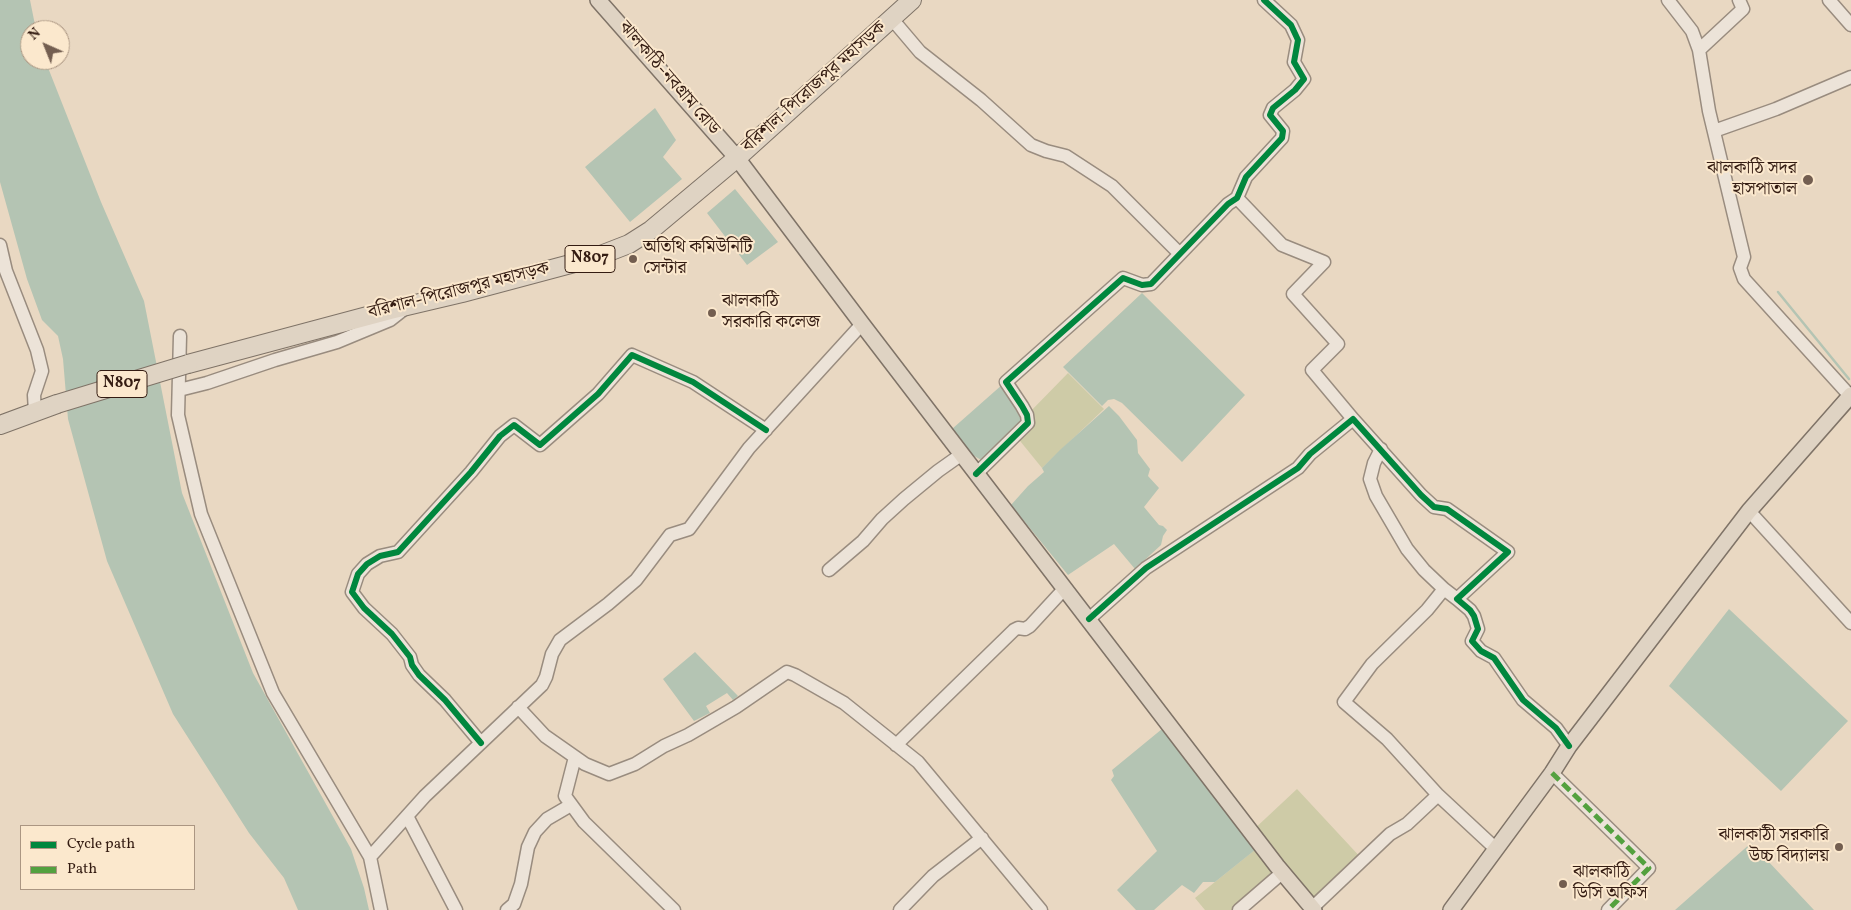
<!DOCTYPE html>
<html>
<head>
<meta charset="utf-8">
<style>
	body { margin:0 }
	#map { position:relative; width:1851px; height:910px; overflow:hidden; background:#e9d8c2; font-family:Vollkorn,serif }
	canvas { display:block }
	.legend { position:absolute; left:20px; top:825px; width:175px; height:65px; box-sizing:border-box; background:#fbe8cd; border:1px solid #ab9682; margin:0; padding:6px 9px; list-style:none; font-size:15px; color:#341c12 }
	.legend li { display:flex; align-items:center; gap:10px; height:25px }
	.legend b { width:25px; border:1px solid #ab9682 }
	.north { position:absolute; left:20px; top:20px; width:50px; height:50px; box-sizing:border-box; background:#fbe8cd; border:1px solid #ab9682; border-radius:50%; rotate:316deg; font-size:14px; font-weight:700; line-height:20px; text-align:center; color:#341c12 }
	.north::after { content:''; display:block; margin:auto; width:18px; height:22px; background:#735e50; clip-path:polygon(50% 0,100% 100%,50% 72%,0 100%) }
</style>
</head>
<body>
<div id="map">
<canvas width="1851" height="910"></canvas>
<ul class="legend">
<li><b style="height:6px;background:#00873e"></b>Cycle path</li>
<li><b style="height:6px;background:#53a13f"></b>Path</li>
</ul>
<div class="north">N</div>
</div>
<script>
const c = document.querySelector('canvas').getContext('2d');
c.lineJoin = 'round';
function fillPath(path, color) { c.fillStyle = color; c.fill(path, 'evenodd'); }
const toPath = rows => new Path2D(rows.map(r => 'M' + r).join(''));
function trace(path, color, width, dash) { c.strokeStyle = color; c.lineWidth = width; c.lineCap = dash ? 'butt' : 'round'; c.setLineDash(dash || []); c.stroke(path); }
function write(font, color, halo, rows, align = 'center') {
  c.font = font + ' Vollkorn,"Noto Serif Bengali",serif'; c.lineWidth = 4; c.setLineDash([]); c.textBaseline = 'middle'; c.strokeStyle = halo; c.fillStyle = color; for (const [text, x, y, turn = 0] of rows) {
    c.save(); c.translate(x, y); c.rotate((+turn || 0) * Math.PI / 180); c.textAlign = isNaN(turn) ? turn : align; if (halo) c.strokeText(text, 0, 0); c.fillText(text, 0, 0); c.restore();
  }
}
fillPath(toPath([
	[1068,373,1104,409,1042,468,1016,436,1027,415],
	[1297,789,1363,860,1312,908,1283,872,1239,910,1205,910,1195,898,1261,845,1251,832]
]), '#cecba7');
fillPath(toPath([
	[0,0,30,0,36,30,30,30,30,60,45,60,101,202,144,301,182,493,253,673,351,849,364,888,369,910,298,910,284,878,249,833,173,714,107,561,68,419,63,359,58,336,42,320,27,279,0,182],
	[655,108,676,140,663,157,682,179,630,222,585,167],
	[735,189,778,242,747,265,707,213],
	[1142,293,1245,395,1182,462,1122,403,1114,399,1108,400,1102,406,1063,367],
	[1003,384,1023,419,983,461,969,453,952,429],
	[1109,406,1119,416,1137,440,1138,453,1150,469,1148,476,1159,488,1144,507,1159,525,1163,526,1167,530,1163,536,1161,545,1135,569,1114,544,1068,575,1011,505,1028,486,1044,472,1042,468,1061,449],
	[1729,609,1848,721,1781,791,1669,686],
	[695,652,738,696,733,700,727,693,706,706,710,713,694,721,663,679],
	[1162,729,1255,850,1215,882,1203,882,1194,893,1182,885,1154,910,1136,910,1117,890,1157,851,1111,780,1114,776,1112,770],
	[1751,843,1814,910,1675,910]
]), '#b4c4b3');
trace(toPath([
	[1778,292,1849,379]
]), '#b4c4b3', 2.5);
const minor = toPath([
	[1668,0,1692,31,1699,50],
	[1739,0,1743,9,1699,50,1709,111,1744,257,1740,268,1744,279,1851,397],
	[1829,0,1851,25],
	[892,19,920,52,981,100,1031,145,1046,151,1066,156,1112,186,1180,254],
	[1714,131,1776,109,1851,77],
	[1237,198,1282,245,1324,262,1293,294,1338,344,1312,370,1353,419],
	[0,245,6,271,37,350,42,371,34,395,35,412],
	[180,336,178,415,201,514,273,693,370,857,381,910],
	[179,390,207,383,275,360,337,342,390,320,404,309],
	[1381,449,1374,463,1370,479,1376,496,1407,549,1424,570,1444,589],
	[976,474,1028,423,1027,415,1022,406,1006,382,1123,278,1142,285,1151,284,1228,204,1237,198,1246,177,1282,138,1283,131,1270,115,1273,108,1295,90,1304,79,1294,62,1298,40,1291,25,1264,0],
	[1749,511,1851,623],
	[829,570,863,541,882,519,904,499,938,471,962,454],
	[1089,619,1146,568,1298,468,1310,454,1353,419,1421,495,1434,507,1447,509,1508,552,1457,599,1470,610,1474,616,1478,629,1472,641,1481,651,1494,658,1523,700,1556,728,1569,746],
	[518,707,545,736,585,764,609,774,635,764,664,746,688,735,736,707,787,672,795,675,844,703,918,762,1041,910],
	[481,743,445,700,419,675,412,665,410,657,392,634,364,608,352,592,358,574,367,564,380,556,398,552,471,472,500,436,514,425,540,445,598,394,632,355,693,382,766,430],
	[896,745,1014,630,1018,628,1025,629,1030,626,1065,588],
	[575,757,565,796,584,822,674,910],
	[1552,773,1649,868,1608,910],
	[1438,795,1387,739,1344,702,1372,664,1427,610,1444,589,1457,599],
	[407,816,456,910],
	[370,857,425,796,542,685,546,677,552,654,560,640,608,604,636,580,670,535,689,529,749,448,862,324],
	[1312,908,1390,834,1407,824,1438,795,1495,848],
	[507,910,514,904,521,884,528,847,535,832,547,819,571,805],
	[900,910,933,876,982,838],
	[1239,910,1283,872]
]);
const major = toPath([
	[598,0,737,158,862,324,1277,866,1314,910],
	[1451,910,1552,773,1569,746,1749,511,1851,395]
]);
const highway = toPath([
	[188,364,390,310,462,293,593,258,629,244,651,230,737,158,912,0],
	[0,425,57,404]
]);
trace(minor, '#998c7f', 15);
trace(major, '#7f7367', 18);
trace(highway, '#7f7367', 20);
trace(minor, '#ece3d8', 12);
trace(major, '#dfd3c3', 15);
trace(highway, '#dfd3c3', 18);
const highwayBridge = toPath([
	[57,404,188,364]
]);
trace(highwayBridge, '#7f7367', 20, []);
trace(highwayBridge, '#dfd3c3', 18);
trace(toPath([
	[1552,773,1649,868,1608,910]
]), '#53a13f', 5, [10, 5]);
trace(toPath([
	[976,474,1028,423,1027,415,1022,406,1006,382,1123,278,1142,285,1151,284,1228,204,1237,198,1246,177,1282,138,1283,131,1270,115,1273,108,1295,90,1304,79,1294,62,1298,40,1291,25,1264,0],
	[1089,619,1146,568,1298,468,1310,454,1353,419,1421,495,1434,507,1447,509,1508,552,1457,599,1470,610,1474,616,1478,629,1472,641,1481,651,1494,658,1523,700,1556,728,1569,746],
	[481,743,445,700,419,675,412,665,410,657,392,634,364,608,352,592,358,574,367,564,380,556,398,552,471,472,500,436,514,425,540,445,598,394,632,355,693,382,766,430]
]), '#00873e', 6);
for (const [x, y, r, color] of [
	[1808,180,6,"#735e50"],
	[633,259,5,"#735e50"],
	[712,313,5,"#735e50"],
	[1839,847,5,"#735e50"],
	[1563,884,5,"#735e50"]
]) { const dot = new Path2D(); dot.arc(x, y, r, 0, 2 * Math.PI); c.fillStyle = color; c.fill(dot); trace(dot, '#fbe8cd', 2); }
for (const [x, y, w] of [
	[590,259,50],
	[122,384,50]
]) { const box = new Path2D(); box.roundRect(x - w / 2, y - 13.5, w, 27, 4); c.fillStyle = '#fbe8cd'; c.fill(box); trace(box, '#341c12', 1); }
write('bold 16px', '#341c12', null, [
	["N807",590,259],
	["N807",122,384]
]);
write('18px', '#341c12', '#fbe8cd', [
	["ঝালকাঠি-নবগ্রাম রোড",668,79,49],
	["বরিশাল-পিরোজপুর মহাসড়ক",815,88,-42],
	["বরিশাল-পিরোজপুর মহাসড়ক",459,292,-14]
]);
write('18px', '#341c12', '#fbe8cd', [
	["ঝালকাঠি সদর",1797,170,"right"],
	["হাসপাতাল",1797,191,"right"],
	["অতিথি কমিউনিটি",643,249],
	["সেন্টার",643,270],
	["ঝালকাঠি",722,303],
	["সরকারি কলেজ",722,324],
	["ঝালকাঠী সরকারি",1829,837,"right"],
	["উচ্চ বিদ্যালয়",1829,858,"right"],
	["ঝালকাঠি",1573,874],
	["ডিসি অফিস",1573,895]
], 'left');
</script>
</body>
</html>
